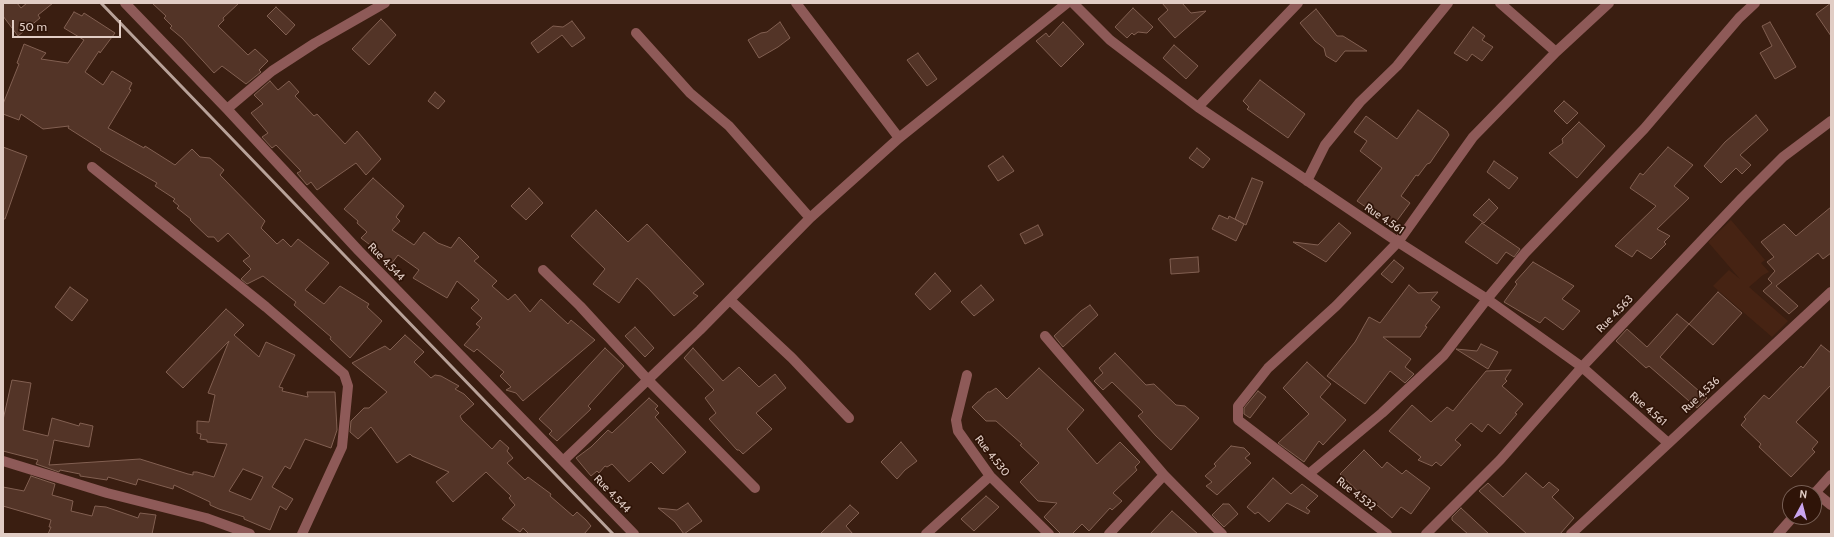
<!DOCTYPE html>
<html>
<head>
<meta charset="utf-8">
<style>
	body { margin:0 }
	#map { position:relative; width:1834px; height:537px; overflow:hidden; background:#3a1e11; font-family:Cabin,sans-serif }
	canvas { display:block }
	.frame { position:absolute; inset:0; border:4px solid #e1cdc5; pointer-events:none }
	.north { position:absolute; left:1782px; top:485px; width:40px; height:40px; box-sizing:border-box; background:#2f1408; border:1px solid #765e54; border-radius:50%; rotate:7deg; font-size:11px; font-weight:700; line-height:16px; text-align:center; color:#e1cdc5 }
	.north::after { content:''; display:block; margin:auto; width:14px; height:18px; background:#c9a5ee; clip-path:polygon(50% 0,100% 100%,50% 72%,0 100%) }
	.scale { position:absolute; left:12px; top:20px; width:109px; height:18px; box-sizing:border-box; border:2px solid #e1cdc5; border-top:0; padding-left:5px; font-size:12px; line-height:14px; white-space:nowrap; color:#e1cdc5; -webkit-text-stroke:3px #2f1408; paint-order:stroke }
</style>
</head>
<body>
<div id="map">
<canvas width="1834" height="537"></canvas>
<div class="frame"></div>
<div class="north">N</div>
<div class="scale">50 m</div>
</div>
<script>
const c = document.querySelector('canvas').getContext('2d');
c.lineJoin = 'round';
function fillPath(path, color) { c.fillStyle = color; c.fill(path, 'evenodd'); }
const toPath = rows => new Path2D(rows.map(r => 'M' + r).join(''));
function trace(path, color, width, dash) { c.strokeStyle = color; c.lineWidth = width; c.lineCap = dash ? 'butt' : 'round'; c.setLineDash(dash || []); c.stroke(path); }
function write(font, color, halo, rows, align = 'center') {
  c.font = font + ' Cabin,sans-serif'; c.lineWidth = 3.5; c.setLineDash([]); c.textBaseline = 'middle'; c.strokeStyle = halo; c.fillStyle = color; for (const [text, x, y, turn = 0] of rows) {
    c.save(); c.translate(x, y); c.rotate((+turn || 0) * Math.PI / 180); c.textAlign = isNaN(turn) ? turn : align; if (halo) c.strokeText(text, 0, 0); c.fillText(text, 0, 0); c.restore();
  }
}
fillPath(toPath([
	[1731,220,1765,260,1761,263,1769,272,1763,275,1749,287,1788,321,1772,337,1713,286,1729,270,1740,279,1708,242]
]), '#462313');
const building = toPath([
	[3,3,17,3,21,8,27,3,53,3,38,15,40,18,18,36,3,16,3,3],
	[152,3,239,3,223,18,224,20,218,26,248,55,255,49,268,61,259,70,261,72,246,84,222,66,214,73,182,38,170,28,172,26,164,18,166,16,152,3],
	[1162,3,1182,3,1191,13,1206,11,1175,38,1158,19,1168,10,1162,3],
	[1831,3,1831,36,1816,14,1831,3],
	[276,7,295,25,286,35,267,16,276,7],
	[1133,8,1153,27,1147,33,1138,32,1134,35,1132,33,1127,38,1115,27,1133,8],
	[1316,9,1337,36,1343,36,1367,51,1345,51,1336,62,1326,56,1324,48,1315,41,1300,23,1316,9],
	[74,12,82,16,84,13,115,33,100,53,99,51,85,72,103,85,112,71,132,83,129,89,131,90,108,128,144,148,145,146,175,165,192,149,200,157,210,158,224,170,220,175,265,221,261,228,277,244,283,239,291,247,298,239,329,263,305,290,324,304,340,286,369,304,367,307,382,321,350,358,330,339,331,337,294,305,296,302,263,276,247,284,241,279,251,269,243,261,250,256,228,233,218,242,214,237,208,237,190,220,191,219,177,208,179,206,173,201,175,199,155,186,157,183,100,150,101,149,68,128,69,126,43,129,21,114,19,120,3,114,3,104,19,64,17,63,24,44,46,53,41,59,68,63,84,40,64,28,74,12],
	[381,19,396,35,369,65,352,49,381,19],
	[572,21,585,38,572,47,562,35,538,53,531,43,553,26,563,27,572,21],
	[780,22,790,38,778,47,759,58,748,40,761,33,767,32,780,22],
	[1063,22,1084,44,1061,67,1036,41,1046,33,1049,37,1063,22],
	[1770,22,1796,67,1775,79,1760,53,1772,46,1762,26,1770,22],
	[1473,27,1485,36,1482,40,1493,47,1482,61,1472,54,1467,61,1454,53,1473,27],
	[1174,45,1198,66,1186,79,1163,58,1174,45],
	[918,53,937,79,927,86,907,60,918,53],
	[1260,80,1305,114,1288,138,1247,109,1249,107,1243,101,1260,80],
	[270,81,278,90,289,81,299,92,295,96,314,116,317,114,345,144,357,131,381,159,366,175,356,163,317,190,311,182,307,185,297,173,301,171,276,145,272,148,262,137,268,133,251,113,263,104,254,95,270,81],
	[435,92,445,101,438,109,428,101,435,92],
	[1564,101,1578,113,1567,124,1554,111,1564,101],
	[1418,110,1447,131,1449,135,1430,163,1427,164,1418,176,1416,175,1401,196,1410,203,1393,226,1357,201,1382,168,1360,151,1367,141,1354,132,1366,116,1397,139,1418,110],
	[1756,115,1768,130,1740,155,1751,165,1742,174,1736,168,1721,183,1704,166,1725,142,1756,115],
	[1579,122,1605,146,1577,178,1549,153,1563,143,1562,139,1579,122],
	[3,147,27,156,5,219,3,219,3,147],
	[1668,147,1693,165,1674,186,1689,198,1657,229,1670,236,1664,242,1666,244,1651,259,1637,250,1632,257,1615,246,1656,206,1630,188,1640,173,1643,175,1668,147],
	[1197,148,1210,159,1203,168,1189,158,1197,148],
	[1003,156,1014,171,998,181,988,166,1003,156],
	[1494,161,1518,178,1509,189,1487,172,1494,161],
	[373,178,404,206,396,217,400,221,392,230,414,245,424,232,438,243,451,248,459,237,479,257,474,261,497,281,492,286,508,300,515,294,530,312,541,299,568,324,571,320,595,340,523,401,516,393,506,390,511,387,500,376,504,372,477,349,474,352,464,345,480,327,476,324,482,318,471,308,479,300,457,281,447,298,413,278,419,270,398,255,392,263,390,262,389,264,378,256,380,254,377,252,378,251,361,238,367,232,357,223,358,221,344,209,373,178],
	[1252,178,1263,182,1246,225,1244,224,1236,241,1212,229,1219,215,1228,219,1229,216,1244,224,1235,219,1252,178],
	[529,188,543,203,526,220,511,206,529,188],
	[1489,199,1498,208,1484,223,1473,215,1489,199],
	[1831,207,1831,253,1823,259,1818,253,1776,286,1798,306,1789,314,1763,291,1772,283,1768,279,1775,271,1767,262,1774,257,1761,242,1784,224,1796,236,1831,207],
	[596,210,628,242,647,224,704,284,693,293,698,296,674,316,648,288,637,278,619,303,593,284,605,269,571,236,596,210],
	[1339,223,1351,233,1326,262,1293,242,1318,245,1339,223],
	[1482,223,1520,249,1514,257,1506,252,1497,264,1465,242,1482,223],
	[1038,225,1043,235,1025,244,1020,234,1038,225],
	[1198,257,1199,272,1171,274,1170,259,1198,257],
	[1394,260,1404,268,1392,283,1381,274,1394,260],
	[1533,262,1574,286,1562,299,1580,311,1563,330,1545,317,1540,323,1504,302,1517,284,1515,282,1533,262],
	[935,273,951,291,930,310,915,294,935,273],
	[981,285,994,300,974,316,961,302,981,285],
	[1409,285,1418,293,1438,292,1431,300,1440,307,1425,326,1427,327,1420,337,1383,337,1411,359,1405,367,1414,374,1405,383,1390,371,1365,404,1327,376,1355,342,1369,317,1380,323,1409,285],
	[70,287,88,300,72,321,55,307,70,287],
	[1718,292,1742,313,1713,345,1689,324,1718,292],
	[1090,305,1098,315,1063,347,1054,336,1081,311,1090,305],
	[226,309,244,325,234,335,259,357,266,342,295,355,279,387,283,388,282,391,308,397,307,392,335,392,337,430,331,448,305,439,290,469,285,466,272,487,293,499,286,510,280,506,270,530,244,519,244,517,219,509,210,505,210,502,174,485,173,489,138,479,136,485,108,477,107,480,80,476,80,474,60,470,59,472,36,464,38,460,3,451,3,420,12,380,31,383,23,430,48,436,52,418,79,426,80,423,93,426,89,447,54,440,49,465,140,459,188,474,193,475,193,472,197,472,214,477,227,444,207,442,207,440,200,439,201,434,197,433,197,421,209,422,215,395,208,393,229,341,183,388,166,372,226,309],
	[243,469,263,477,251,500,229,491,243,469],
	[1677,314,1689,324,1660,357,1707,398,1697,408,1649,366,1646,368,1616,341,1627,329,1647,347,1677,314],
	[635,327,654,348,645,357,625,336,635,327],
	[405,335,424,352,414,362,431,378,435,375,441,376,459,386,455,389,464,394,474,404,460,416,462,420,492,449,500,440,509,448,507,451,513,458,507,463,525,480,528,477,551,494,550,496,573,516,577,512,586,520,591,526,584,534,529,534,523,528,520,532,502,519,515,505,509,498,511,496,486,472,453,502,436,482,449,472,412,456,410,454,397,463,371,427,358,439,350,432,351,421,364,408,369,408,387,392,352,363,385,346,390,350,405,335],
	[1481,344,1498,352,1488,369,1456,349,1477,351,1481,344],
	[1821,345,1831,353,1831,385,1796,422,1818,442,1812,449,1815,452,1791,477,1759,447,1761,444,1741,425,1746,419,1744,417,1764,395,1769,399,1801,366,1803,368,1821,345],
	[605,348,624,366,588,406,591,409,557,441,549,434,552,431,539,419,605,348],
	[693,348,723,381,739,367,759,387,775,374,786,388,756,413,772,429,743,454,739,450,737,450,709,419,716,413,705,398,714,390,684,358,693,348],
	[1115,353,1146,385,1154,384,1176,405,1185,406,1199,418,1171,450,1156,436,1138,416,1143,412,1112,382,1103,390,1094,381,1103,373,1099,368,1115,353],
	[1307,362,1331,384,1320,397,1346,420,1323,445,1319,441,1304,462,1278,443,1309,414,1283,388,1307,362],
	[1039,368,1084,410,1067,429,1097,464,1120,442,1140,462,1135,467,1137,470,1113,493,1122,501,1112,510,1110,508,1089,531,1082,524,1072,534,1061,534,1044,517,1057,503,1038,501,1020,482,1039,463,1020,445,1022,444,996,421,986,421,972,407,988,392,990,392,996,388,1007,399,1039,368],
	[1511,370,1505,379,1507,381,1502,386,1523,404,1515,413,1517,414,1500,434,1488,424,1482,432,1471,423,1455,440,1461,445,1441,466,1436,462,1432,466,1418,460,1421,457,1389,431,1412,405,1431,422,1447,407,1453,411,1486,371,1511,370],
	[1258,391,1266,397,1250,418,1244,414,1244,408,1258,391],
	[649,398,658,406,655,409,659,413,655,417,686,452,663,474,651,462,629,482,612,464,607,467,605,466,599,473,597,471,591,476,576,458,591,447,608,430,612,433,649,398],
	[901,442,917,461,905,470,897,479,881,462,901,442],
	[1231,446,1244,448,1250,454,1245,458,1251,463,1217,495,1206,486,1212,482,1205,476,1216,466,1214,464,1231,446],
	[1364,450,1382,468,1387,462,1402,474,1406,470,1430,488,1411,514,1401,507,1392,518,1370,499,1368,501,1340,474,1364,450],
	[1526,473,1543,488,1549,482,1559,490,1552,497,1574,518,1560,534,1527,534,1479,491,1488,483,1503,497,1526,473],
	[31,476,55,484,52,495,73,501,71,511,92,516,95,506,106,507,138,518,140,513,156,515,152,534,48,534,51,527,49,527,51,520,3,506,3,487,24,491,31,476],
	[1273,478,1291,494,1302,484,1318,496,1306,508,1310,511,1308,514,1287,503,1269,522,1258,512,1255,514,1247,507,1273,478],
	[986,496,999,507,974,531,961,519,986,496],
	[688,503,702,521,684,534,675,522,658,508,677,510,688,503],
	[1223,504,1229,504,1238,514,1224,527,1212,515,1223,504],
	[850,505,859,513,846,526,853,534,820,534,850,505],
	[1461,508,1489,534,1468,534,1452,520,1452,517,1461,508],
	[1172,511,1198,534,1150,534,1172,511]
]);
fillPath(building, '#533427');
trace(building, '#826052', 1);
trace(toPath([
	[125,3,227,109,359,251,634,534],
	[796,3,899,138],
	[1073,3,1110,40,1198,107],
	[1298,3,1198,107,1398,242,1487,299,1582,367,1667,442],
	[1500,3,1556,52],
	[636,33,690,93,729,126,810,218],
	[227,109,272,71,315,43,385,3],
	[92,167,266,307,344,374,348,386,342,447,302,534],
	[1307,181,1325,145,1360,102,1397,66,1448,3],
	[543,270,580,306,648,380,755,488],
	[730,300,792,358,849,418],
	[1045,336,1164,475,1222,534],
	[967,375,956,420,958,431,990,476,1049,534],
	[3,461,107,493,206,518,250,534],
	[563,461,700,330,810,218,899,138,1067,3],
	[1310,473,1382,413,1444,355,1487,299,1525,253,1644,129,1739,18,1755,3],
	[1815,492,1831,505],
	[1814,494,1831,475],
	[926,534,990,476],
	[1109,534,1164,475],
	[1387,534,1238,420,1238,406,1268,368,1336,306,1398,242,1473,137,1556,52,1609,3],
	[1426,534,1500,460,1582,367,1742,198,1783,157,1831,121],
	[1571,534,1831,292],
	[1778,534,1793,517]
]), '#8e5a58', 10);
trace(toPath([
	[101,3,613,534]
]), '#b8a299', 3);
write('11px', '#e1cdc5', '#2f1408', [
	["Rue 4.561",1384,219,34],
	["Rue 4.544",386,262,46],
	["Rue 4.563",1615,314,-46],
	["Rue 4.536",1701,395,-43],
	["Rue 4.561",1648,409,41],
	["Rue 4.530",992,456,52],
	["Rue 4.544",612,494,46],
	["Rue 4.532",1356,494,38]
]);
</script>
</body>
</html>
